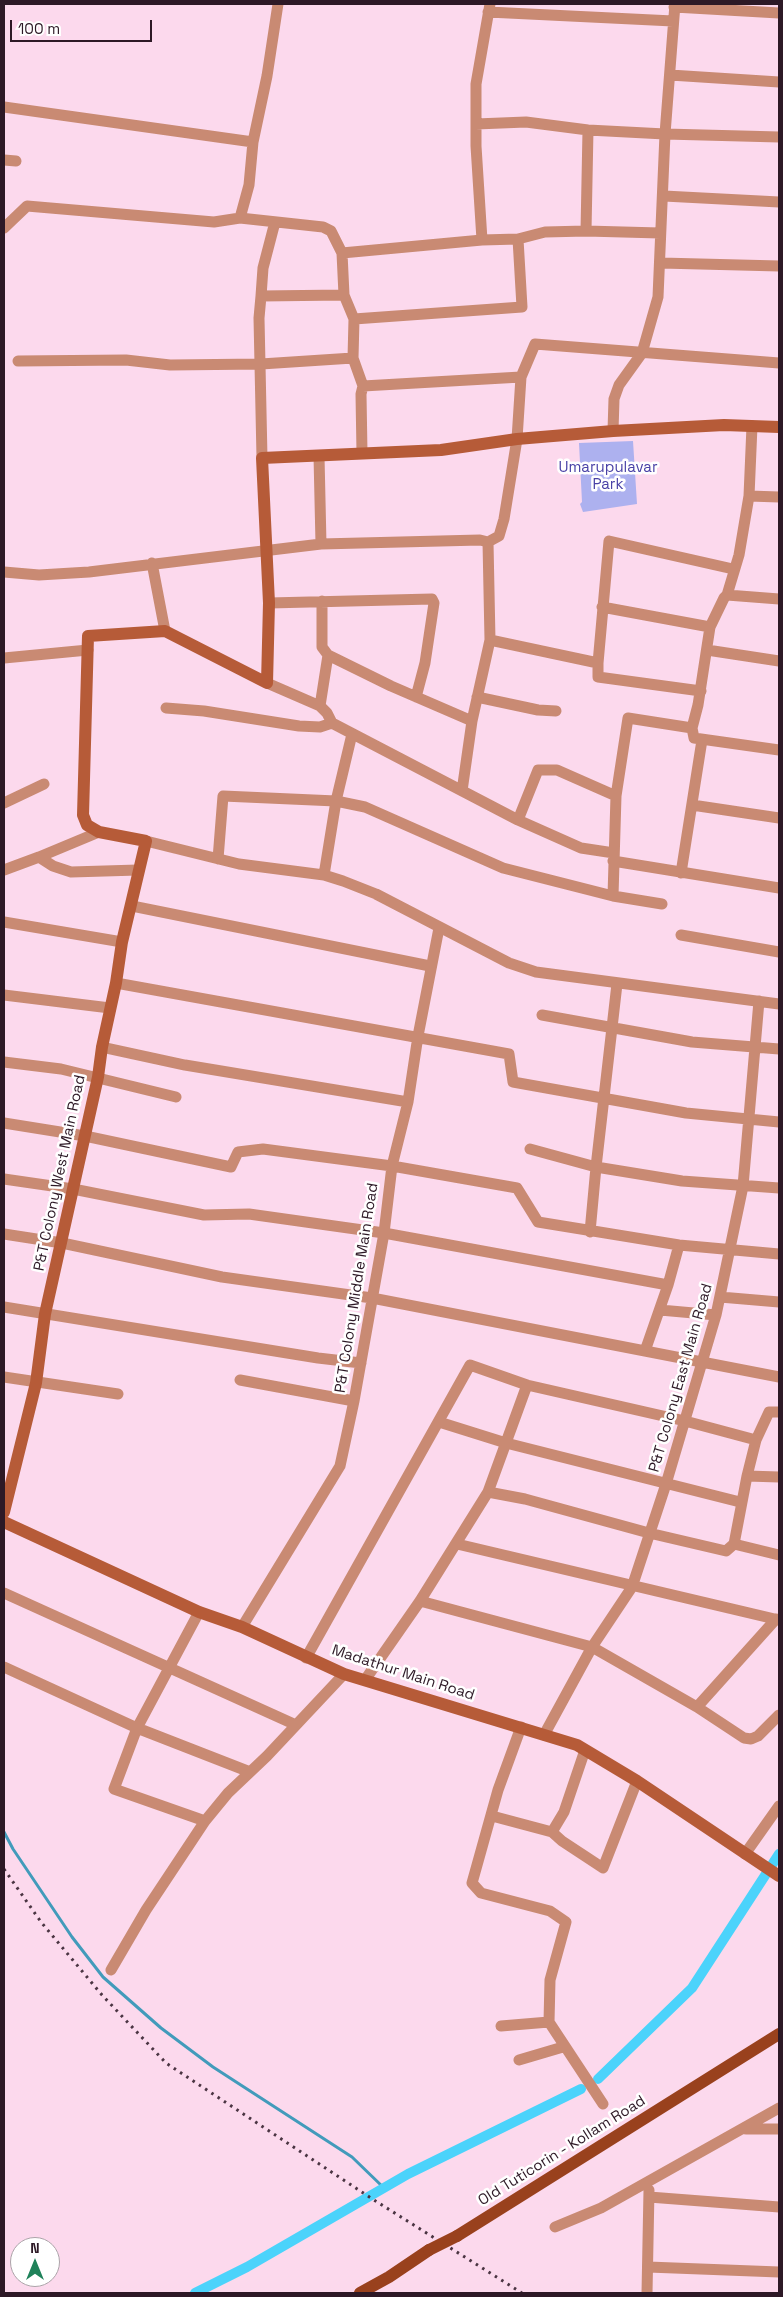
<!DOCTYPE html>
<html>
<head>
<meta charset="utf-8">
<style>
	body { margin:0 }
	#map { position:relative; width:783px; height:2297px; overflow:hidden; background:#fcd9ed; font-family:"Space Grotesk",sans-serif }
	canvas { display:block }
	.frame { position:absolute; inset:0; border:5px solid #2d1926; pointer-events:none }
	.north { position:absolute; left:10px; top:2237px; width:50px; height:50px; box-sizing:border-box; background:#fff; border:1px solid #aba3a8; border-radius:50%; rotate:0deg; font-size:14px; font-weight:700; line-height:20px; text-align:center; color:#2d1926 }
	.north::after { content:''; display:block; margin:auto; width:18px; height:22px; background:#20825a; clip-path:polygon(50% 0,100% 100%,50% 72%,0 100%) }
	.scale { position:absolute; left:10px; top:20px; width:142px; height:22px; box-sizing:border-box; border:2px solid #2d1926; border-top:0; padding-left:6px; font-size:15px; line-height:18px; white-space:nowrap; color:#2d1926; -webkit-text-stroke:4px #fff; paint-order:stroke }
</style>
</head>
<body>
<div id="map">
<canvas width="783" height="2297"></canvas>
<div class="frame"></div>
<div class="north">N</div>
<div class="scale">100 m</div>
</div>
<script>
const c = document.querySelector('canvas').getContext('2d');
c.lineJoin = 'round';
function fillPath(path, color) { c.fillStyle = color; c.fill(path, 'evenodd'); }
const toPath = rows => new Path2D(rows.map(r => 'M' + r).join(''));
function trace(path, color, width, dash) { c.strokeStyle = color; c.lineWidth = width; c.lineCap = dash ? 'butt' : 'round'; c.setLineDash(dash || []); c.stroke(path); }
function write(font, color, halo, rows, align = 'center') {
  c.font = font + ' "Space Grotesk",sans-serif'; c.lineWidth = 5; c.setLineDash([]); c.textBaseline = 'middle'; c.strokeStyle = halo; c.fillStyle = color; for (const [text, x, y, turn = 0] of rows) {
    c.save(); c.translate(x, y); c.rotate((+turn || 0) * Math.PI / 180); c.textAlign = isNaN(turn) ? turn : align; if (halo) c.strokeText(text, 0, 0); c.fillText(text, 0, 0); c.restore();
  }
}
fillPath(toPath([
	[633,441,637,504,583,512,580,504,582,502,579,443]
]), '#adb1ef');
trace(toPath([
	[4,1832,13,1849,72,1937,103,1977,161,2028,213,2067,352,2157,384,2188]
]), '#429bbb', 3);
trace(toPath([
	[598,2079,692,1988,779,1854],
	[195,2293,247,2267,408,2174,581,2089]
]), '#4bd3fb', 10);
trace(toPath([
	[675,4,665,134,779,137],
	[674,7,779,13],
	[488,12,673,21],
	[670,75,779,82],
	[4,107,253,142],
	[476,124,526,122,588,130,665,134,658,297,642,353,619,385,614,399,613,431],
	[4,160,16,161],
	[664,196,779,202],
	[240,218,249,185,253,142,267,76,278,4],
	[4,228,27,206,214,222,240,218,323,227,331,231,342,253,344,295,354,319,353,358,363,386,361,394,362,453],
	[586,231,588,130],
	[482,240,476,146,476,84,490,4],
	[342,253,482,240,518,239,545,232,586,231,660,233],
	[661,263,779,266],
	[261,296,263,268,275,222],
	[354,319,522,307,518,239],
	[18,361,126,360,170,365,261,364,353,358],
	[363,386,521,377],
	[319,456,321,544],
	[262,458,259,318,261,296,344,295],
	[749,496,779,497],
	[488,542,490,640,598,663,609,541,733,569],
	[152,563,165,631],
	[4,572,39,575,89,572,321,544,480,540,488,542,499,536,504,519,517,439,521,377,535,344,779,363],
	[727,595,739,555,749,496,752,426],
	[779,599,727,595,724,598,710,627,698,705,692,728,694,738,779,750],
	[322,601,322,647,328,655],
	[269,603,432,599,434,603,425,663,416,697],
	[602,607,710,627],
	[707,650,779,661],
	[4,658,88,650],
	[598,663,598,677,701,691],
	[267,683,320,706,327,713,332,723,518,820,581,848,614,853],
	[477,697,538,710,556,711],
	[320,706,328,655,391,686,472,721],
	[166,708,204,711,299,726,320,727,332,723],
	[462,791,472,721,490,640],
	[4,803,44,784],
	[692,805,779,818],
	[518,820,538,770,557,770,616,796],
	[99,832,39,857,53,866,71,872,138,870],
	[146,841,239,864,324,875,343,881,376,894,509,963,536,972,779,1004],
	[218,859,223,796,336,801,365,807,503,868,613,896,662,904],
	[613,861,779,888],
	[4,870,39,857],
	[681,873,702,740],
	[324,875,336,801,352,734],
	[613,896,616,796,628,718,692,728],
	[132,906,430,966],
	[4,922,122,942],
	[681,935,779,952],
	[116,983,509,1054,513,1082,686,1113,779,1122],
	[617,984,596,1167,682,1181,779,1188],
	[4,995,110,1008],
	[542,1015,692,1042,779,1049],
	[102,1047,185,1065,408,1102],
	[4,1062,61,1069,176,1097],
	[4,1123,85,1136,231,1167,238,1152,263,1149,392,1166,517,1188,538,1222,679,1245,779,1254],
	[530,1149,596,1167,590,1232],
	[4,1179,73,1189,204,1215,249,1214,384,1233,668,1285],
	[4,1234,62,1243,222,1277,372,1298,779,1377],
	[720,1297,779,1302],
	[4,1307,318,1358,361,1363],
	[660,1310,716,1315],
	[645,1351,668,1285,679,1245],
	[4,1377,118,1394],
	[240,1380,354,1401],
	[439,1422,506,1443,740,1502],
	[756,1440,769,1412,779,1412],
	[488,1492,525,1499,649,1533,726,1551,734,1544,747,1476,779,1477],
	[457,1544,779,1620],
	[734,1544,779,1555],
	[4,1593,296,1725],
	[420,1601,592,1647,697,1707,744,1738,751,1739,758,1736,779,1715],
	[199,1612,137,1728,114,1789,205,1821],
	[242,1627,340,1466,354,1401,384,1233,392,1166,408,1102,418,1036,439,928],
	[306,1658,470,1365,527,1385,685,1421,756,1440,747,1476],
	[4,1667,137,1728,250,1772],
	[365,1680,420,1601,488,1492,527,1385],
	[697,1707,776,1619],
	[521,1727,498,1790,472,1883,481,1893,550,1911,566,1922,550,1980,549,2022,603,2104],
	[544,1735,592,1647,632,1587,666,1484,716,1315,743,1186,759,1001],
	[492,1816,552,1832,564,1812,585,1750],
	[552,1832,562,1841,603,1868,637,1781],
	[745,1854,779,1806],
	[111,1970,146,1910,205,1821,228,1793,267,1756,344,1674],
	[501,2026,549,2022],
	[519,2060,563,2047],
	[746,2129,779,2129],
	[649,2197,779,2207],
	[555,2227,601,2208,779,2108],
	[648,2267,779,2272],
	[647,2293,649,2190]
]), '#c98a73', 11);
trace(toPath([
	[4,1512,36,1383,45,1314,98,1077,102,1047,116,983,122,942,146,841,99,832,87,825,83,815,88,636,165,631,267,683,269,603,262,458,441,450,517,439,613,431,724,425,779,427],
	[4,1522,199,1612,242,1627,344,1674,577,1745,637,1781,779,1876]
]), '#b65b38', 12);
trace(toPath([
	[457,2236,779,2034],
	[360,2293,389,2277,429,2250]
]), '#99411d', 12);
trace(toPath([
	[4,1869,41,1922,102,1995,166,2063,374,2200,522,2293]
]), '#4a3442', 3, [2.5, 5]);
trace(toPath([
	[429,2250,457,2236]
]), '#99411d', 12);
write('15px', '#4941a6', '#fff', [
	["Umarupulavar",608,468],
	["Park",608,485]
]);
write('15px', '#2d1926', '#fff', [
	["P&T Colony West Main Road",60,1173,-78],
	["P&T Colony Middle Main Road",357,1288,-81],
	["P&T Colony East Main Road",681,1378,-74],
	["Madathur Main Road",403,1673,18],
	["Old Tuticorin - Kollam Road",562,2151,-32]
]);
</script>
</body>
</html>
